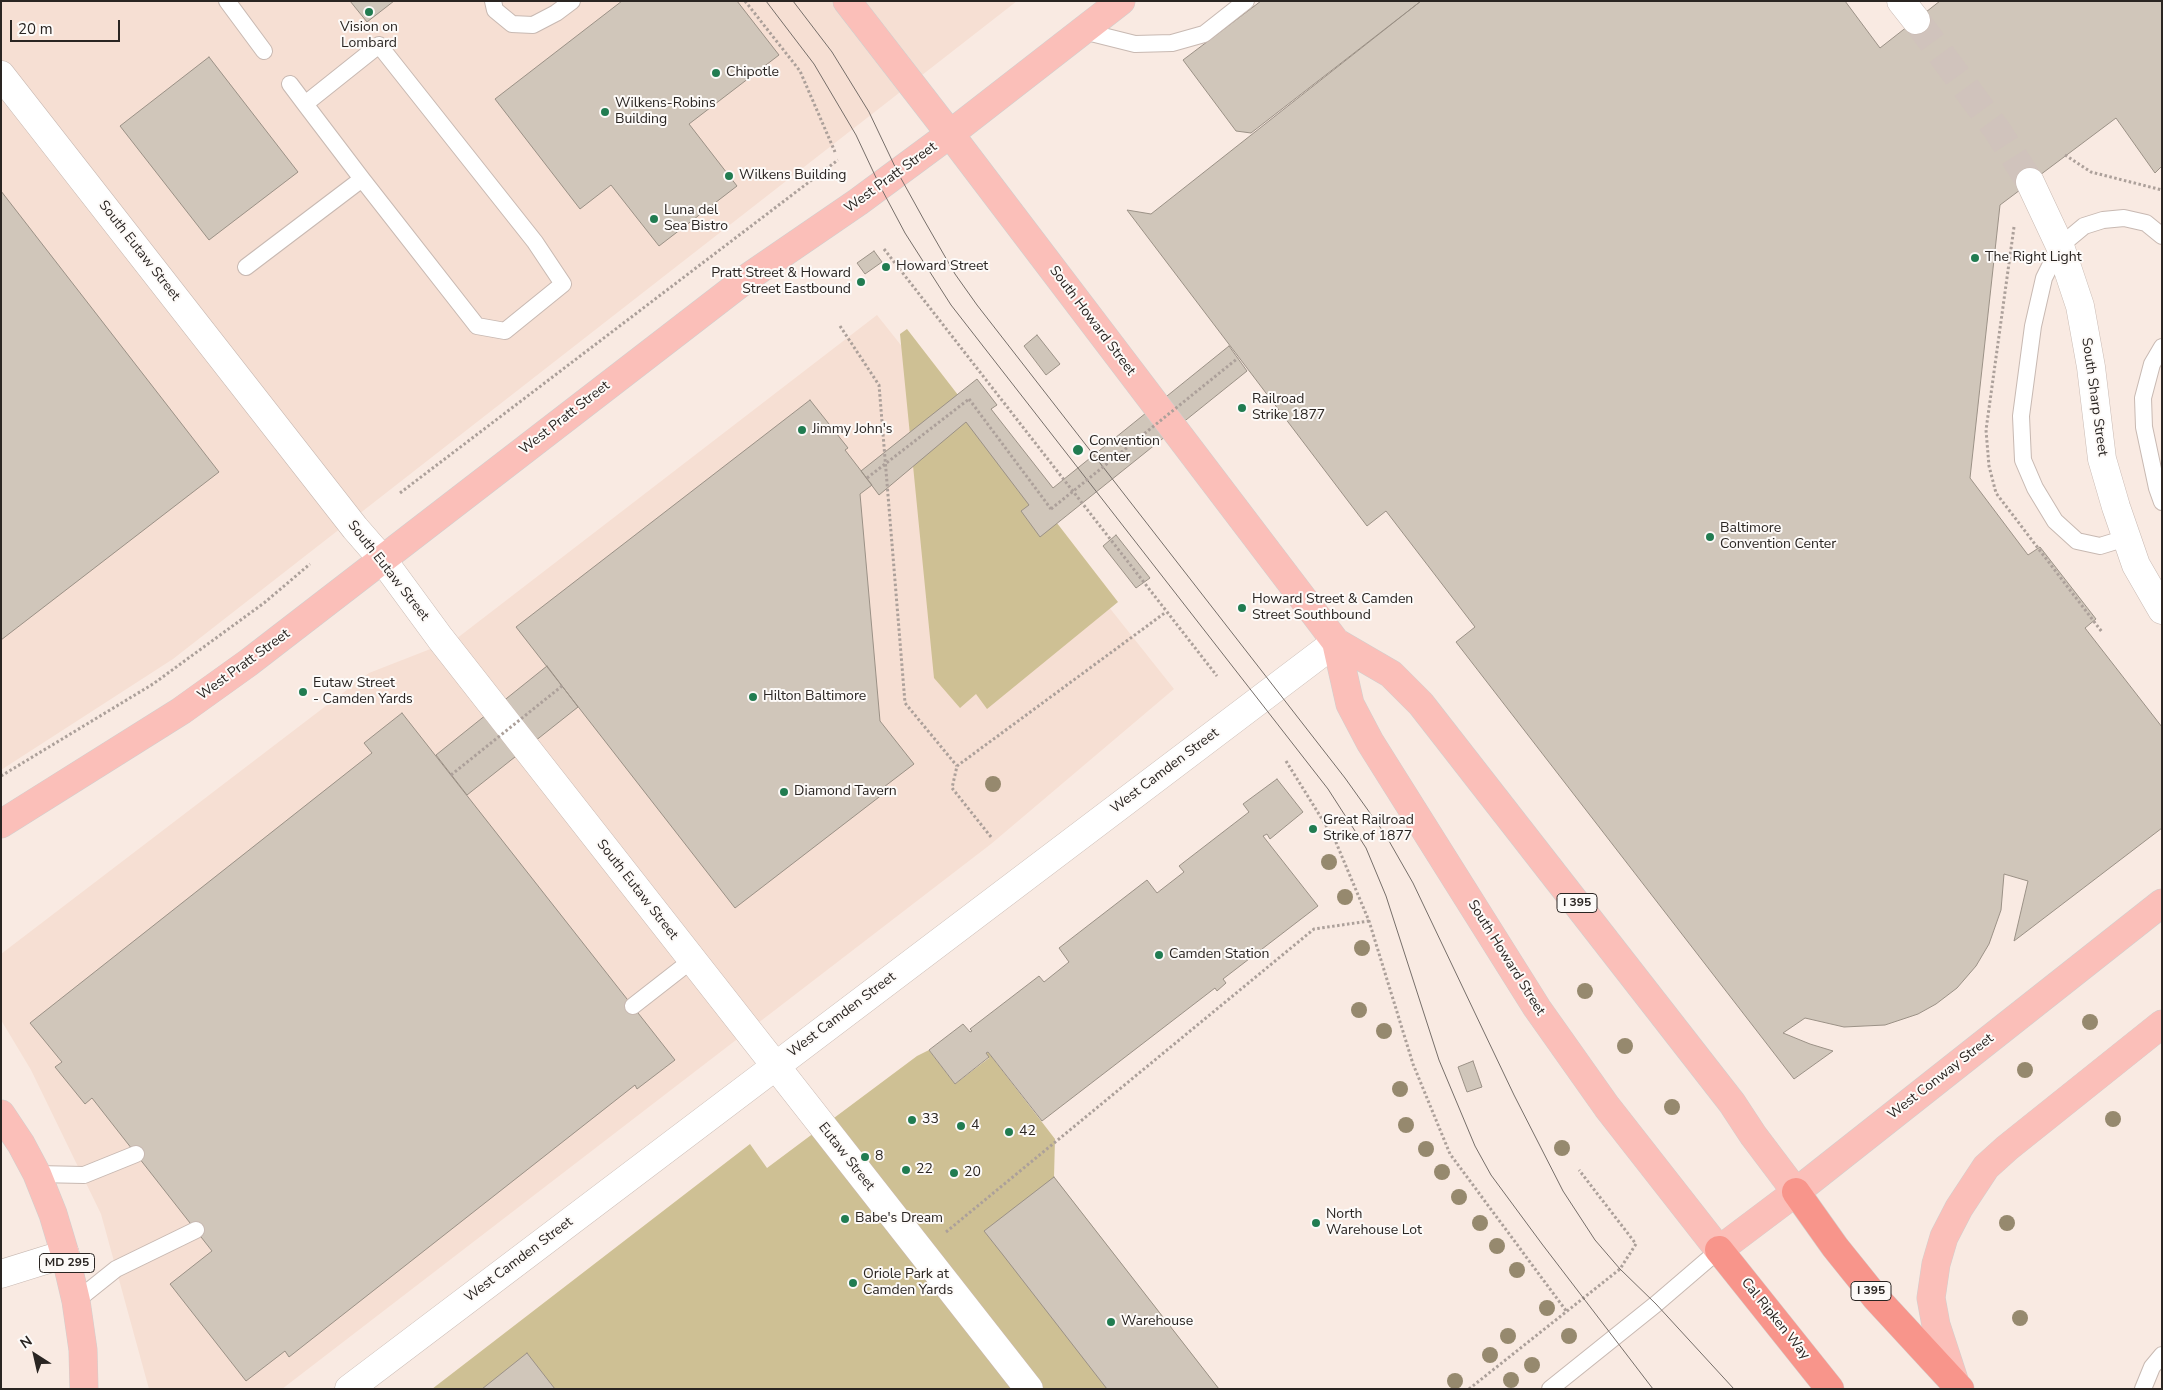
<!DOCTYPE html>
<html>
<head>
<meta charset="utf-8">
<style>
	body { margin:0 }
	#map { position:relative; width:2163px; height:1390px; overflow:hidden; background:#f9eae2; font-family:"Nunito Sans",sans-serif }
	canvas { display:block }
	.frame { position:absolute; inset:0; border:2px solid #2a2522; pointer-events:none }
	.north { position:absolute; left:10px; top:1330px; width:50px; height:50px; -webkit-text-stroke:4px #fdfaf8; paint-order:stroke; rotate:325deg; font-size:14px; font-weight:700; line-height:20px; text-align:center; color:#2a2522 }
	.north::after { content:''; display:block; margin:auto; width:18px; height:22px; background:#2a2522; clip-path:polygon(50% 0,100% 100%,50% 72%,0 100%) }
	.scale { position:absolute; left:10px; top:20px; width:110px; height:22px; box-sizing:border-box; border:2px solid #2a2522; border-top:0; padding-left:6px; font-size:15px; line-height:18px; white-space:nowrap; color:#2a2522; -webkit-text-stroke:4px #fdfaf8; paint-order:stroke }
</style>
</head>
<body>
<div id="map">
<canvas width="2163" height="1390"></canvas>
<div class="frame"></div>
<div class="north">N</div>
<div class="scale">20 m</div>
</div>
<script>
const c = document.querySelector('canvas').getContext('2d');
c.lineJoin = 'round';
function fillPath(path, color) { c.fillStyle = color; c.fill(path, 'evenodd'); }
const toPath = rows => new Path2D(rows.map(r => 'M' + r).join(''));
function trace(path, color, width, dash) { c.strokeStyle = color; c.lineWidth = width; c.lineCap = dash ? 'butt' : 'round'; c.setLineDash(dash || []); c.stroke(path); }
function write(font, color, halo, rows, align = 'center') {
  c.font = font + ' "Nunito Sans",sans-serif'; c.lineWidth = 4; c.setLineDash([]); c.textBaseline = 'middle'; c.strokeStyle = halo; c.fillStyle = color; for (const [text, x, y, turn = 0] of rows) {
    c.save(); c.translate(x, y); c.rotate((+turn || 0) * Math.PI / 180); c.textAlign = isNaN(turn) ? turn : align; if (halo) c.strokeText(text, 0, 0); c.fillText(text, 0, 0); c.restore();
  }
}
fillPath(toPath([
	[1,1,1017,1,173,659,1,770],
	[877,315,1174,689,991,844,282,1389,149,1389,101,1214,31,1070,1,1020,1,954,369,673,456,639]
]), '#f6dfd3');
fillPath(toPath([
	[907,329,1118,602,987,709,976,694,960,708,934,678,900,334],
	[929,1050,955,1084,989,1058,986,1053,988,1052,1055,1139,1054,1177,1219,1389,432,1389,750,1144,767,1168,917,1056]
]), '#cec094');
const building = toPath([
	[350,1,394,1,367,22,350,1],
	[622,1,737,1,779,55,689,124,737,186,659,246,611,185,580,209,495,99,622,1],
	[1261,1,1421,1,1251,133,1236,131,1183,60,1261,1],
	[1421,1,1845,1,1880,48,1940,1,2162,1,2162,166,2155,173,2116,118,2000,205,1970,478,2028,555,2040,547,2096,619,2085,628,2162,727,2162,828,2014,941,2028,881,2004,874,2001,910,1989,944,1976,966,1957,988,1936,1004,1918,1014,1885,1025,1844,1027,1805,1018,1783,1033,1810,1044,1833,1051,1794,1079,1456,642,1475,627,1386,511,1367,526,1127,210,1151,214,1421,1],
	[209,57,298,172,209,240,120,126,209,57],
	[1,191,219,472,1,640,1,191],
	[874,251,882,262,865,274,857,263,874,251],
	[1037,335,1060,364,1046,375,1024,346,1037,335],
	[1229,346,1247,371,1040,537,1021,511,1029,505,966,422,879,495,861,471,977,379,997,405,991,409,1053,488,1229,346],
	[810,400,848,448,845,450,872,485,860,494,880,721,914,764,880,790,883,794,735,908,516,627,810,400],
	[1116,535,1150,578,1136,588,1103,546,1116,535],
	[547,666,578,707,467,795,436,755,547,666],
	[402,713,675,1060,637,1089,635,1085,289,1357,285,1351,246,1381,170,1284,212,1251,92,1098,85,1104,55,1067,62,1062,30,1023,372,753,364,743,402,713],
	[1277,779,1303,812,1270,839,1267,834,1263,836,1318,906,1223,979,1226,983,1217,991,1215,988,1042,1121,988,1052,986,1053,989,1057,955,1084,929,1050,963,1024,970,1032,972,1031,970,1029,1039,976,1044,982,1069,962,1059,948,1147,880,1157,893,1184,872,1179,866,1249,812,1243,804,1277,779],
	[1473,1061,1482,1087,1467,1092,1458,1067,1473,1061],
	[1054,1177,1219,1389,1107,1389,1003,1255,984,1231,1054,1177],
	[527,1353,555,1389,482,1389,527,1353]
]);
fillPath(building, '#d0c6ba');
trace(building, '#9b9186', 1);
trace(toPath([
	[1916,20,1997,130,2030,182]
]), '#d0c3bc', 28, [28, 14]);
const lane = toPath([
	[227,1,264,51],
	[493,1,495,10,512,24,533,25,556,13,572,1],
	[1083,31,1135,44,1172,43,1204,34,1246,1],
	[290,84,305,104,362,179,477,326,505,331,563,284,535,242,379,45,305,104],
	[246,267,362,179],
	[2162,347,2152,364,2143,398,2144,427,2157,488,2162,502],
	[2126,538,2100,546,2077,541,2055,521,2035,488,2023,460,2021,416,2033,326,2044,278,2060,246,2084,226,2103,220,2124,218,2146,223,2162,236],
	[633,1006,692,960],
	[37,1174,84,1175,136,1154],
	[76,1301,116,1269,196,1230],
	[1550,1389,1656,1304,1719,1250],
	[2143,1389,2152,1367,2162,1355]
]);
const street = toPath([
	[382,559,440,638,1029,1389],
	[1,1274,65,1254]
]);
const secondary = toPath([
	[1901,1,1916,20],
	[1,75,355,528,382,559],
	[2030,182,2060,246,2080,306,2091,367,2102,459,2116,507,2136,565,2162,610],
	[349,1389,1336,642]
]);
const primary = toPath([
	[847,1,950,134,1336,642,1391,674,1421,704,1732,1103,1753,1135,1796,1192],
	[1336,642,1350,704,1370,742,1537,1008,1607,1107,1719,1250,1796,1192,2162,903],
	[1,824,181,711,248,663,750,276,858,202,950,134,1121,1],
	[1,1114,21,1144,37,1174,53,1214,65,1254,76,1301,83,1350,84,1389],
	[1955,1383,1936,1325,1931,1298,1936,1264,1944,1237,1959,1208,1986,1167,2007,1148,2162,1024]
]);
const highway = toPath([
	[1796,1192,1835,1247,1876,1298,1960,1389],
	[1719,1250,1830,1389]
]);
trace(lane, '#c8b9b2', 18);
trace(street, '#c8b9b2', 29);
trace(secondary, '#c8b9b2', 29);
trace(primary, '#d0cfce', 29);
trace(highway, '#d0cfce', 29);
trace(toPath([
	[745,1,800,71,835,152],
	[2065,155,2091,172,2162,190],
	[2014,227,1986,430,1989,466,1996,493,2102,632],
	[884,249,1217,676],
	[840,326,879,385,905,703,957,766],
	[969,399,1051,509],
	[400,493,838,160],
	[1286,761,1335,840,1369,921,1413,1064,1450,1154,1567,1312],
	[1,776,153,684,264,603,310,564],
	[991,837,952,788,957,766,1166,612],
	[946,1232,1314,929,1369,921],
	[1469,1389,1620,1269,1636,1244,1579,1170]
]), '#aca09a', 3, [2.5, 2.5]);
trace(lane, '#fff', 16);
trace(street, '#fff', 28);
trace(secondary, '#fff', 28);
trace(primary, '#fbbfb9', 28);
trace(highway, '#f8958b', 28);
trace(toPath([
	[766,1,814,64,856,135,880,186,905,233,951,305,1328,789,1366,848,1386,896,1439,1060,1475,1146,1491,1175,1542,1244,1653,1389],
	[793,1,832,52,869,112,898,173,924,220,955,274,977,305,1345,778,1385,834,1413,883,1514,1095,1563,1191,1595,1240,1620,1269,1656,1304,1734,1389]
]), '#766e69', 1);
trace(toPath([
	[867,478,969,399],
	[1051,509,1238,358],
	[451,775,562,686]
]), '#aca09a', 3, [2.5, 2.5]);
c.fillStyle = '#96896e';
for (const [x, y] of [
	[993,784],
	[1329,862],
	[1345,897],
	[1362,948],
	[1585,991],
	[1359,1010],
	[2090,1022],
	[1384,1031],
	[1625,1046],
	[2025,1070],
	[1400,1089],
	[1672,1107],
	[2113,1119],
	[1406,1125],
	[1562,1148],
	[1426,1149],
	[1442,1172],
	[1459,1197],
	[1480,1223],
	[2007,1223],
	[1497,1246],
	[1517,1270],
	[1547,1308],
	[2020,1318],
	[1508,1336],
	[1569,1336],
	[1490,1355],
	[1532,1365],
	[1511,1380],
	[1455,1381]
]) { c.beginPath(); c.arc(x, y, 8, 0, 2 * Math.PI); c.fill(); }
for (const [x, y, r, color] of [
	[369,12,5,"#217c51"],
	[716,73,5,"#217c51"],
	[605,112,5,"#217c51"],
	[729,176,5,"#217c51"],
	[654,219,5,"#217c51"],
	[1975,258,5,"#217c51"],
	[886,267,5,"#217c51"],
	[861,282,5,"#217c51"],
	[1242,408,5,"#217c51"],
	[802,430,5,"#217c51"],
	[1078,450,6,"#217c51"],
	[1710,537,5,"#217c51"],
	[1242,608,5,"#217c51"],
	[303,692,5,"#217c51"],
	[753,697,5,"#217c51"],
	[784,792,5,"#217c51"],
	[1313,829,5,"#217c51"],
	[1159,955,5,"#217c51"],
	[912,1120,5,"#217c51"],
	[961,1126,5,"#217c51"],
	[1009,1132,5,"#217c51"],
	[865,1157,5,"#217c51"],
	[906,1170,5,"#217c51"],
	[954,1173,5,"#217c51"],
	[845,1219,5,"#217c51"],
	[1316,1223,5,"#217c51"],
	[853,1283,5,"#217c51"],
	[1111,1322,5,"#217c51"]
]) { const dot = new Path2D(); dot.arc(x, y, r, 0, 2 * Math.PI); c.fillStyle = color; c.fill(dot); trace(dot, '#fdfaf8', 2); }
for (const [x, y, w] of [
	[1577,903,40],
	[67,1263,55],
	[1871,1291,40]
]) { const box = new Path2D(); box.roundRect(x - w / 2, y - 9.5, w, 19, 4); c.fillStyle = '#fdfaf8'; c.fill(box); trace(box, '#2a2522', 1); }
write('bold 12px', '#2a2522', null, [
	["I 395",1577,903],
	["MD 295",67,1263],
	["I 395",1871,1291]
]);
write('14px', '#2a2522', '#fdfaf8', [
	["Vision on",369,28,"center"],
	["Lombard",369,44,"center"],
	["Chipotle",726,73],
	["Wilkens-Robins",615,104],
	["Building",615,120],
	["Wilkens Building",739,176],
	["Luna del",664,211],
	["Sea Bistro",664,227],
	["The Right Light",1985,258],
	["Howard Street",896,267],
	["Pratt Street & Howard",851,274,"right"],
	["Street Eastbound",851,290,"right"],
	["Railroad",1252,400],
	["Strike 1877",1252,416],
	["Jimmy John's",812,430],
	["Convention",1089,442],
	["Center",1089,458],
	["Baltimore",1720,529],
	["Convention Center",1720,545],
	["Howard Street & Camden",1252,600],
	["Street Southbound",1252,616],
	["Eutaw Street",313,684],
	["- Camden Yards",313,700],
	["Hilton Baltimore",763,697],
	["Diamond Tavern",794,792],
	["Great Railroad",1323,821],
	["Strike of 1877",1323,837],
	["Camden Station",1169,955],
	["33",922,1120],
	["4",971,1126],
	["42",1019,1132],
	["8",875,1157],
	["22",916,1170],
	["20",964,1173],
	["North",1326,1215],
	["Warehouse Lot",1326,1231],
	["Babe's Dream",855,1219],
	["Oriole Park at",863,1275],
	["Camden Yards",863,1291],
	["Warehouse",1121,1322]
], 'left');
write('14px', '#2a2522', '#fdfaf8', [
	["West Pratt Street",891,178,-36],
	["South Eutaw Street",139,251,52],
	["South Howard Street",1092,321,53],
	["South Sharp Street",2094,397,82],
	["West Pratt Street",565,418,-38],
	["South Eutaw Street",388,571,52],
	["West Pratt Street",244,665,-36],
	["West Camden Street",1165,771,-37],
	["South Eutaw Street",637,890,52],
	["South Howard Street",1506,958,58],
	["West Camden Street",842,1015,-37],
	["West Conway Street",1941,1077,-38],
	["Eutaw Street",846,1157,52],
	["West Camden Street",519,1260,-37],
	["Cal Ripken Way",1775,1319,51]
]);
</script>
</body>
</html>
